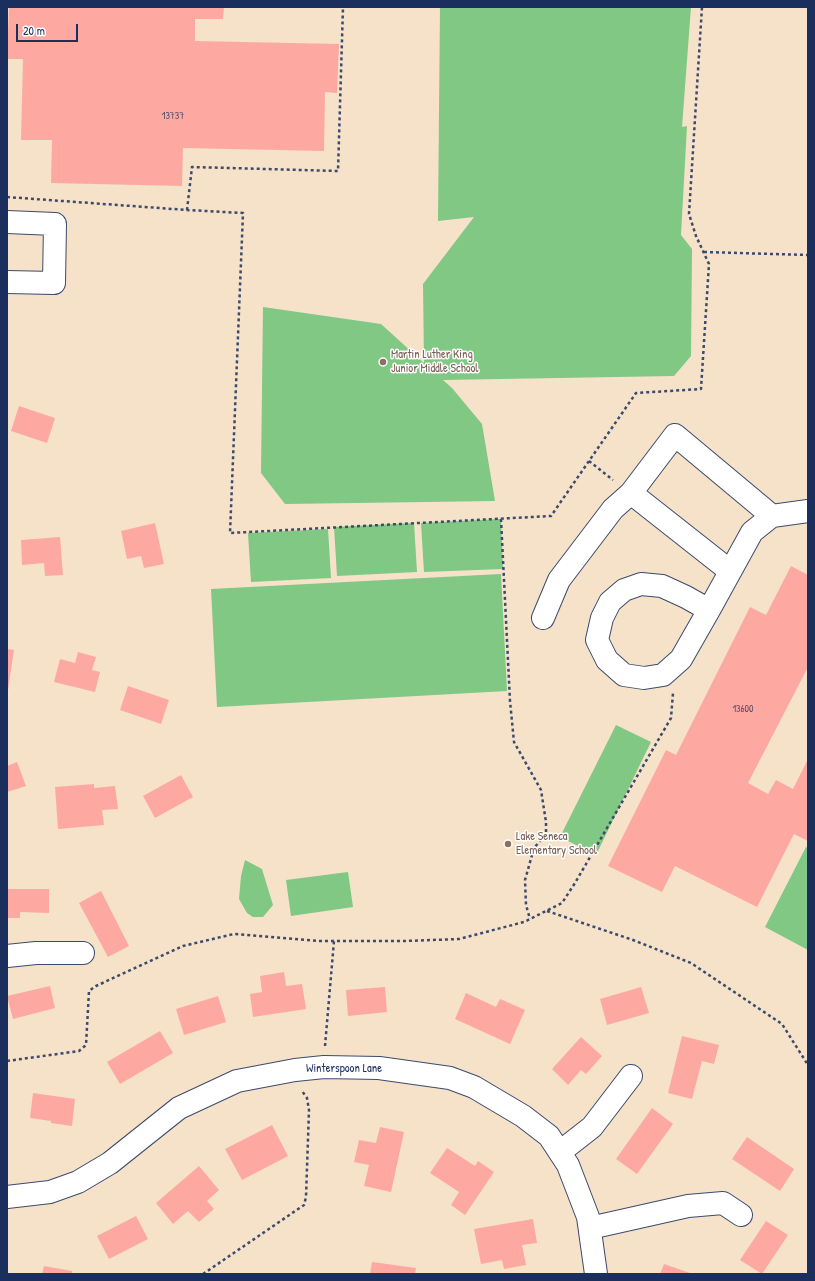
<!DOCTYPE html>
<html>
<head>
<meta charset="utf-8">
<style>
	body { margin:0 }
	#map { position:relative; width:815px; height:1281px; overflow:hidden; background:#f5e2c9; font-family:"Patrick Hand",sans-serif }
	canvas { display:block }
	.frame { position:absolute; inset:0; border:8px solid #1b2f5e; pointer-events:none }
	.scale { position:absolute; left:16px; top:24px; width:62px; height:18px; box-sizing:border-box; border:2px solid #1b2f5e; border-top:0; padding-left:5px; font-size:12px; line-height:14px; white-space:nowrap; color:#1b2f5e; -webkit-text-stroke:3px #fff; paint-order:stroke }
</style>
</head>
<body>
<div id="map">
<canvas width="815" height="1281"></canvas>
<div class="frame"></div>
<div class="scale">20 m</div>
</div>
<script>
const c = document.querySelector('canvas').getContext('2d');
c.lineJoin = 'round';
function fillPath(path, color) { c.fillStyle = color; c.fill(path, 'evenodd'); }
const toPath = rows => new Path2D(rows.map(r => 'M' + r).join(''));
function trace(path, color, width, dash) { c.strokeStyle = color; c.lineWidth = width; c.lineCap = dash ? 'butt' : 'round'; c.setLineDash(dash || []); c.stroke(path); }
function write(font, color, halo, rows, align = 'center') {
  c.font = font + ' "Patrick Hand",sans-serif'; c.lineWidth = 3; c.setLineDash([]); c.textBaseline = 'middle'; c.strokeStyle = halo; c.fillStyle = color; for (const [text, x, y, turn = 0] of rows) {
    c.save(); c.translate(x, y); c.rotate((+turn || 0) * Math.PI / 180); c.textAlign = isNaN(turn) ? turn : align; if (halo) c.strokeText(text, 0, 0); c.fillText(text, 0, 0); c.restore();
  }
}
fillPath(toPath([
	[440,7,691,7,682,127,687,126,681,235,692,249,691,356,674,376,443,380,452,388,482,424,495,501,285,504,261,473,263,307,381,324,424,363,423,284,474,217,438,221],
	[501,519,503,569,424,572,421,523],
	[414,523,417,572,337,576,334,527],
	[328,529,331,578,251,582,248,533],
	[501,574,507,691,217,707,211,589],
	[616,725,651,742,596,855,560,837],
	[806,847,808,848,808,950,765,927],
	[245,860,262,869,273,905,263,917,253,917,247,913,239,899,241,876],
	[348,872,353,907,291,916,286,880]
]), '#80c884');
fillPath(toPath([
	[9,7,224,7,223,19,195,19,195,41,339,44,337,93,325,92,324,151,183,148,182,186,51,183,52,140,21,140,23,59,7,59],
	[19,406,55,418,47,443,11,431],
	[155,523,164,564,144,568,141,556,127,559,121,531],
	[60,537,63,575,45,576,44,563,22,565,21,540],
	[791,566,808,575,808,667,748,783,768,794,776,780,793,789,808,759,808,841,794,834,757,907,675,866,662,892,608,866,666,750,676,755,750,607,766,615],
	[7,649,14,650,8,690,7,690],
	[78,652,96,657,92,670,100,672,95,692,54,682,60,659,75,663],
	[128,686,169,700,161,724,120,710],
	[17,762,26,786,7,792,7,766],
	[181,775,193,797,155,818,143,796],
	[94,784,94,788,115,786,118,809,102,810,104,825,58,829,55,787],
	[7,889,49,889,49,913,20,912,20,918,7,918],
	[101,891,129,946,108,957,79,903],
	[284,972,286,986,302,984,306,1009,253,1017,250,994,262,992,260,976],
	[50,986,55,1008,13,1019,7,996],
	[385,987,387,1012,348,1016,346,990],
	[641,987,649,1013,607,1025,600,999],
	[466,993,496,1007,500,999,525,1010,510,1044,455,1019],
	[218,996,226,1022,184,1035,176,1009],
	[160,1031,173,1053,120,1084,107,1062],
	[682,1036,719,1045,714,1064,702,1061,692,1099,668,1093],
	[581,1037,602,1056,586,1074,581,1070,568,1085,552,1069],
	[33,1093,75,1099,72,1126,51,1123,51,1121,30,1118],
	[652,1108,673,1124,637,1174,616,1159],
	[272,1125,288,1156,242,1180,225,1149],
	[380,1127,404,1132,391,1192,364,1186,369,1165,354,1162,359,1140,376,1143],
	[747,1137,794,1169,780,1191,732,1159],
	[447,1148,475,1166,478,1161,494,1172,465,1215,451,1205,459,1192,430,1173],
	[199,1166,219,1190,207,1201,214,1209,199,1222,188,1211,173,1224,156,1203],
	[136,1216,148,1239,109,1259,97,1236],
	[533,1219,537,1243,522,1245,526,1265,504,1269,502,1260,481,1264,474,1229],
	[766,1221,788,1235,762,1274,740,1260],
	[372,1262,416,1268,415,1274,370,1274],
	[664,1264,693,1274,660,1274],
	[44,1266,72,1271,72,1274,42,1274]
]), '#fda9a1');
const minor = toPath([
	[7,222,55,224,54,283,7,282],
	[631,493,730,571],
	[709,610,686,597,662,586,641,584,624,590,610,602,602,618,597,640,607,660,624,675,644,678,663,675,681,659,709,610,752,532,772,516,808,511],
	[543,618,559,580,613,509,631,493,675,435,772,516],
	[7,956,36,953,83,953],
	[560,1152,592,1127,631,1076],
	[7,1197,50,1192,78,1182,110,1163,179,1108,237,1081,295,1070,324,1067,379,1068,450,1078,474,1087,523,1116,549,1136,568,1165,588,1217,596,1274],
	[590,1228,688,1206,723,1203,741,1215]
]);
trace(minor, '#3c4a6e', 24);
trace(toPath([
	[7,197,187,210,243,213,230,533,551,516,636,393,701,389,709,264,696,236,689,214,702,7],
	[187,210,192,167,338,171,343,7],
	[704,252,808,255],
	[589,461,613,480],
	[501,519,510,701,514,742,541,790,546,822,546,834,534,848,525,880,526,905,530,919],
	[547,911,633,940,691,963,782,1024,808,1065],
	[325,1046,334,941],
	[7,1061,79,1051,86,1045,89,991,96,986,183,946,234,934,318,941,405,941,459,939,524,922,562,903,575,883,671,718,673,693],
	[203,1274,304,1205,306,1197,309,1110,307,1098,302,1091]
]), '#3c4a6e', 2.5, [3, 3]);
trace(minor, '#fff', 22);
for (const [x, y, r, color] of [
	[383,362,4,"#8d6e63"],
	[508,844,4,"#8d6e63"]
]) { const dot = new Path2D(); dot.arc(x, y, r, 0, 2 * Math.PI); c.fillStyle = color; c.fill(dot); trace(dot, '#fff', 1.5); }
write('10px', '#544e6f', null, [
	["13737",173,116],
	["13600",743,709]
]);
write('12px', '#785e54', '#fff', [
	["Martin Luther King",391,355],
	["Junior Middle School",391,369],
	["Lake Seneca",516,837],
	["Elementary School",516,851]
], 'left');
write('12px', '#1b2f5e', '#fff', [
	["Winterspoon Lane",344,1069]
]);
</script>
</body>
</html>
